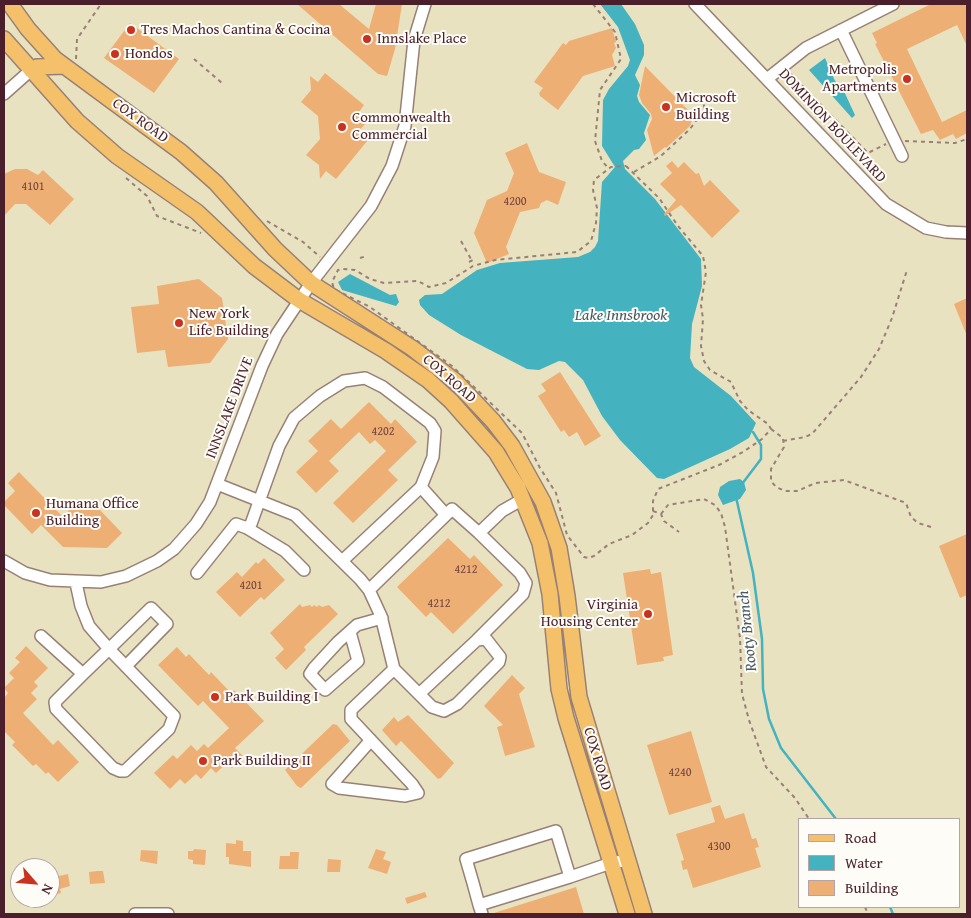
<!DOCTYPE html>
<html>
<head>
<meta charset="utf-8">
<style>
	body { margin:0 }
	#map { position:relative; width:971px; height:918px; overflow:hidden; background:#e8e2c1; font-family:"Gentium Book Plus",serif }
	canvas { display:block }
	.frame { position:absolute; inset:0; border:5px solid #4a1f2b; pointer-events:none }
	.legend { position:absolute; left:798px; top:818px; width:162px; height:90px; box-sizing:border-box; background:#fdfcf7; border:1px solid #b5a4a5; margin:0; padding:6px 9px; list-style:none; font-size:15px; color:#4a1f2b }
	.legend li { display:flex; align-items:center; gap:10px; height:25px }
	.legend b { width:25px; border:1px solid #b5a4a5 }
	.north { position:absolute; left:10px; top:858px; width:50px; height:50px; box-sizing:border-box; background:#fdfcf7; border:1px solid #b5a4a5; border-radius:50%; rotate:117deg; font-size:14px; font-weight:700; line-height:20px; text-align:center; color:#4a1f2b }
	.north::after { content:''; display:block; margin:auto; width:18px; height:22px; background:#c8321e; clip-path:polygon(50% 0,100% 100%,50% 72%,0 100%) }
</style>
</head>
<body>
<div id="map">
<canvas width="971" height="918"></canvas>
<div class="frame"></div>
<ul class="legend">
<li><b style="height:6px;background:#f4c16a"></b>Road</li>
<li><b style="height:14px;background:#44b2bf"></b>Water</li>
<li><b style="height:14px;background:#eeaf75"></b>Building</li>
</ul>
<div class="north">N</div>
</div>
<script>
const c = document.querySelector('canvas').getContext('2d');
c.lineJoin = 'round';
function fillPath(path, color) { c.fillStyle = color; c.fill(path, 'evenodd'); }
const toPath = rows => new Path2D(rows.map(r => 'M' + r).join(''));
function trace(path, color, width, dash) { c.strokeStyle = color; c.lineWidth = width; c.lineCap = dash ? 'butt' : 'round'; c.setLineDash(dash || []); c.stroke(path); }
function write(font, color, halo, rows, align = 'center') {
  c.font = font + ' "Gentium Book Plus",serif'; c.lineWidth = 4; c.setLineDash([]); c.textBaseline = 'middle'; c.strokeStyle = halo; c.fillStyle = color; for (const [text, x, y, turn = 0] of rows) {
    c.save(); c.translate(x, y); c.rotate((+turn || 0) * Math.PI / 180); c.textAlign = isNaN(turn) ? turn : align; if (halo) c.strokeText(text, 0, 0); c.fillText(text, 0, 0); c.restore();
  }
}
fillPath(toPath([
	[600,4,621,4,635,24,644,45,644,55,635,75,640,85,637,96,639,102,650,115,644,133,646,140,639,149,634,150,623,161,625,169,655,199,701,259,702,286,692,324,690,358,694,367,731,396,756,423,749,438,730,449,664,479,657,478,620,440,602,416,583,380,565,362,559,361,539,370,527,369,461,335,429,315,420,305,419,300,425,295,442,294,477,270,500,263,578,257,590,252,595,247,598,241,602,182,615,167,602,146,603,100,609,89,628,66,630,60,618,27],
	[825,58,835,81,842,87,855,115,852,118,809,70],
	[350,274,390,295,396,294,399,302,396,306,342,290,338,282],
	[740,479,744,482,746,490,740,499,723,505,718,495,720,487,729,481]
]), '#44b2bf');
trace(toPath([
	[742,484,761,459,761,445,753,432],
	[736,497,753,573,762,639,763,689,769,719,781,748,836,819],
	[890,907,893,914]
]), '#44b2bf', 2.5);
fillPath(toPath([
	[297,4,339,4,369,29,376,4,402,4,395,49,387,76,378,74],
	[931,4,967,4,967,46,957,25,907,49,942,122,967,110,967,133,956,139,953,134,940,140,933,130,921,134,875,44,877,43,872,33],
	[130,23,179,59,154,93,104,58],
	[612,28,616,42,614,43,616,48,612,55,615,66,583,76,558,110,540,96,539,93,543,88,534,82,563,43,566,45,569,41],
	[645,66,690,112,693,118,690,126,666,148,665,147,654,156,647,130,652,119,651,114,642,103,639,95],
	[325,73,364,105,357,115,366,123,358,132,368,140,336,179,326,171,320,179,319,165,306,155,320,139,318,116,301,102,311,90,310,76,318,82],
	[527,143,539,172,566,182,558,205,547,200,541,203,539,208,520,212,506,247,509,254,487,263,474,233,487,200,507,191,514,173,505,153],
	[672,161,678,168,684,162,696,174,699,173,704,186,710,180,740,211,712,238,681,205,665,216,664,214,676,200,660,184,672,173,666,166],
	[15,169,27,169,38,175,43,170,74,199,50,225,26,204,15,204,4,216,4,174],
	[199,279,222,298,228,339,210,363,168,367,165,350,137,353,131,307,159,304,157,286],
	[967,298,967,336,954,304],
	[560,372,601,436,585,446,577,432,569,437,564,430,561,432,538,396,546,391,541,384],
	[369,402,391,424,395,419,417,442,388,470,398,480,353,523,333,503,386,451,375,440,370,444,359,432,329,461,339,471,316,493,296,472,318,451,308,441,331,419,341,429],
	[19,472,63,517,70,509,100,510,122,533,107,548,63,547,41,525,32,534,4,505,4,502,15,491,8,483],
	[967,534,967,595,960,598,939,546],
	[448,538,470,559,474,555,503,585,453,634,431,612,426,617,397,587],
	[264,558,285,580,264,600,261,597,240,617,216,592,237,572,242,577,256,562,258,564],
	[650,569,651,574,661,572,673,655,663,657,664,661,637,665,623,573],
	[300,604,302,607,310,605,312,607,314,605,317,607,319,605,322,607,329,605,338,614,304,647,306,650,286,670,275,658,284,649,270,633],
	[26,646,48,668,34,682,38,686,31,693,37,699,23,713,53,745,58,740,79,762,58,782,48,772,46,774,36,764,33,766,12,745,15,742,4,731,4,698,8,693,4,688,14,678,9,673,20,662,15,658],
	[177,647,186,657,189,654,209,675,211,672,231,693,234,690,264,721,235,748,243,756,232,768,227,763,216,773,211,768,201,779,196,774,185,784,180,779,170,789,154,773,173,755,177,759,191,745,197,751,204,744,208,748,229,728,203,701,198,706,158,665],
	[512,675,525,688,519,694,535,747,505,756,497,727,503,725,484,706],
	[408,715,454,763,441,778,438,779,401,741,396,746,382,730,394,717,398,722],
	[333,724,337,725,350,741,301,788,297,786,285,770],
	[691,731,712,802,669,815,647,745],
	[720,805,725,819,744,813,752,839,756,838,759,847,755,848,761,867,693,888,687,869,683,870,681,861,684,860,676,834,715,822,711,808],
	[236,840,243,841,243,851,251,851,251,867,229,864,229,857,226,857,226,843,236,844],
	[194,849,206,850,205,865,193,864,193,860,188,859,188,851,193,851],
	[376,849,386,852,383,859,391,862,387,874,368,868],
	[141,850,158,851,157,864,140,861],
	[290,852,299,852,298,869,279,869,280,856,290,856],
	[328,859,341,860,340,872,327,872],
	[97,871,103,871,105,883,90,884,89,872],
	[68,874,70,886,60,889,61,893,53,895,50,878],
	[576,887,584,914,494,914,494,913],
	[425,892,427,897,407,904,405,898]
]), '#eeaf75');
const minor = toPath([
	[695,4,886,204,926,228,946,232,967,233],
	[841,30,902,156],
	[767,79,806,48,893,4],
	[4,94,31,70],
	[217,484,295,515,360,579,369,590,381,616,394,669],
	[446,515,452,509,479,533],
	[247,528,285,551,304,570],
	[4,561,25,573,50,580,101,582,126,576,157,561,174,549,196,524,210,502,262,366,277,334,311,283,371,206,392,166,405,126,414,40,425,4],
	[197,573,236,524,247,528,251,524,279,446,294,418,320,396,344,381,365,378,383,387,430,423,435,431,433,457,421,487,342,561],
	[76,583,81,606,89,626,109,649,174,716,169,729,125,771,120,771,113,768,56,709,55,702,83,674,109,649,151,608,167,624,126,666],
	[369,590,446,515,421,487],
	[350,632,358,661,325,690,310,674,314,668,338,642,357,625,382,618],
	[41,636,83,674],
	[477,640,523,594,526,583,520,573,479,533,502,511,523,499],
	[394,669,432,707,444,711,457,704,499,662,500,657,486,639,477,640,419,694],
	[371,740,332,784,339,788,405,796,418,793,412,784,351,719,351,710,394,669],
	[570,877,611,863,628,860],
	[479,905,570,877,556,831,466,859,473,883,479,905,482,914],
	[135,914,168,914]
]);
const major = toPath([
	[10,4,28,29,55,59,181,152,216,183,275,249,311,283,412,348,455,381,493,421,512,446,543,502,559,548,567,596,579,697,644,914],
	[4,39,77,121,117,156,197,212,254,266,299,300,386,351,428,380,451,401,496,452,518,488,540,543,550,594,559,689,566,718,627,914],
	[31,70,37,67,64,66]
]);
trace(minor, '#998076', 14);
trace(major, '#998076', 18);
trace(toPath([
	[593,4,615,32,621,59,600,90,595,141,602,161,609,169],
	[179,35,189,24],
	[76,59,77,39,101,4],
	[194,59,222,83],
	[791,74,868,153,886,144],
	[905,141,955,143,967,139],
	[626,166,659,198,678,226,703,256,706,272,701,305,703,319,701,346,704,361,710,370,731,382,740,401,748,410,768,424,771,429,762,439,743,452,719,465,658,489,653,501,653,515,648,523,632,535,609,544,594,556,588,558,584,557,567,535,556,493,540,468,522,433,452,366,370,307,334,289,332,282,338,270,343,269,355,270,370,279,384,283,418,281,429,287,446,283,473,266,495,260,577,252,591,241,596,223,597,208,593,190,594,180,611,167,626,166],
	[634,172,661,156,690,129,704,110,704,101],
	[126,178,147,196,157,216,201,233],
	[267,221,303,242,320,257],
	[461,241,472,261],
	[360,258,367,256],
	[469,262,475,259],
	[771,429,783,438,784,447,771,469,771,481,776,487,785,491,798,491,815,483,844,480,906,503,911,517,918,523,931,527],
	[783,441,805,437,812,434,861,377,879,349,892,318,907,270],
	[653,511,661,514,664,521,679,532],
	[661,514,668,505,704,499,715,505,721,513,725,527,740,638,742,694,749,720,766,767,795,798,809,819],
	[865,907,868,914]
]), '#998076', 2, [4, 4]);
trace(minor, '#fff', 11);
trace(major, '#f4c16a', 15);
for (const [x, y, r, color] of [
	[131,30,5,"#c8321e"],
	[367,39,5,"#c8321e"],
	[115,54,5,"#c8321e"],
	[907,79,5,"#c8321e"],
	[666,107,5,"#c8321e"],
	[342,127,5,"#c8321e"],
	[179,323,5,"#c8321e"],
	[36,513,5,"#c8321e"],
	[648,614,5,"#c8321e"],
	[215,697,5,"#c8321e"],
	[203,761,5,"#c8321e"]
]) { const dot = new Path2D(); dot.arc(x, y, r, 0, 2 * Math.PI); c.fillStyle = color; c.fill(dot); trace(dot, '#fdfcf7', 2); }
write('12px', '#73433e', null, [
	["4101",33,187],
	["4200",515,202],
	["4202",383,432],
	["4212",466,570],
	["4201",251,586],
	["4212",439,604],
	["4240",680,773],
	["4300",719,847]
]);
write('15px', '#4a1f2b', '#fdfcf7', [
	["Tres Machos Cantina & Cocina",141,30],
	["Innslake Place",377,39],
	["Hondos",125,54],
	["Metropolis",897,70,"right"],
	["Apartments",897,87,"right"],
	["Microsoft",676,98],
	["Building",676,115],
	["Commonwealth",352,118],
	["Commercial",352,135],
	["New York",189,314],
	["Life Building",189,331],
	["Humana Office",46,504],
	["Building",46,521],
	["Virginia",638,605,"right"],
	["Housing Center",638,622,"right"],
	["Park Building I",225,697],
	["Park Building II",213,761]
], 'left');
write('15px', '#4a1f2b', '#fdfcf7', [
	["COX ROAD",140,121,36],
	["DOMINION BOULEVARD",832,126,47],
	["COX ROAD",449,379,41],
	["INNSLAKE DRIVE",230,408,-69],
	["COX ROAD",597,759,73]
]);
write('italic 16px', '#485a66', '#fdfcf7', [
	["Lake Innsbrook",621,316],
	["Rooty Branch",748,631,-96]
]);
</script>
</body>
</html>
